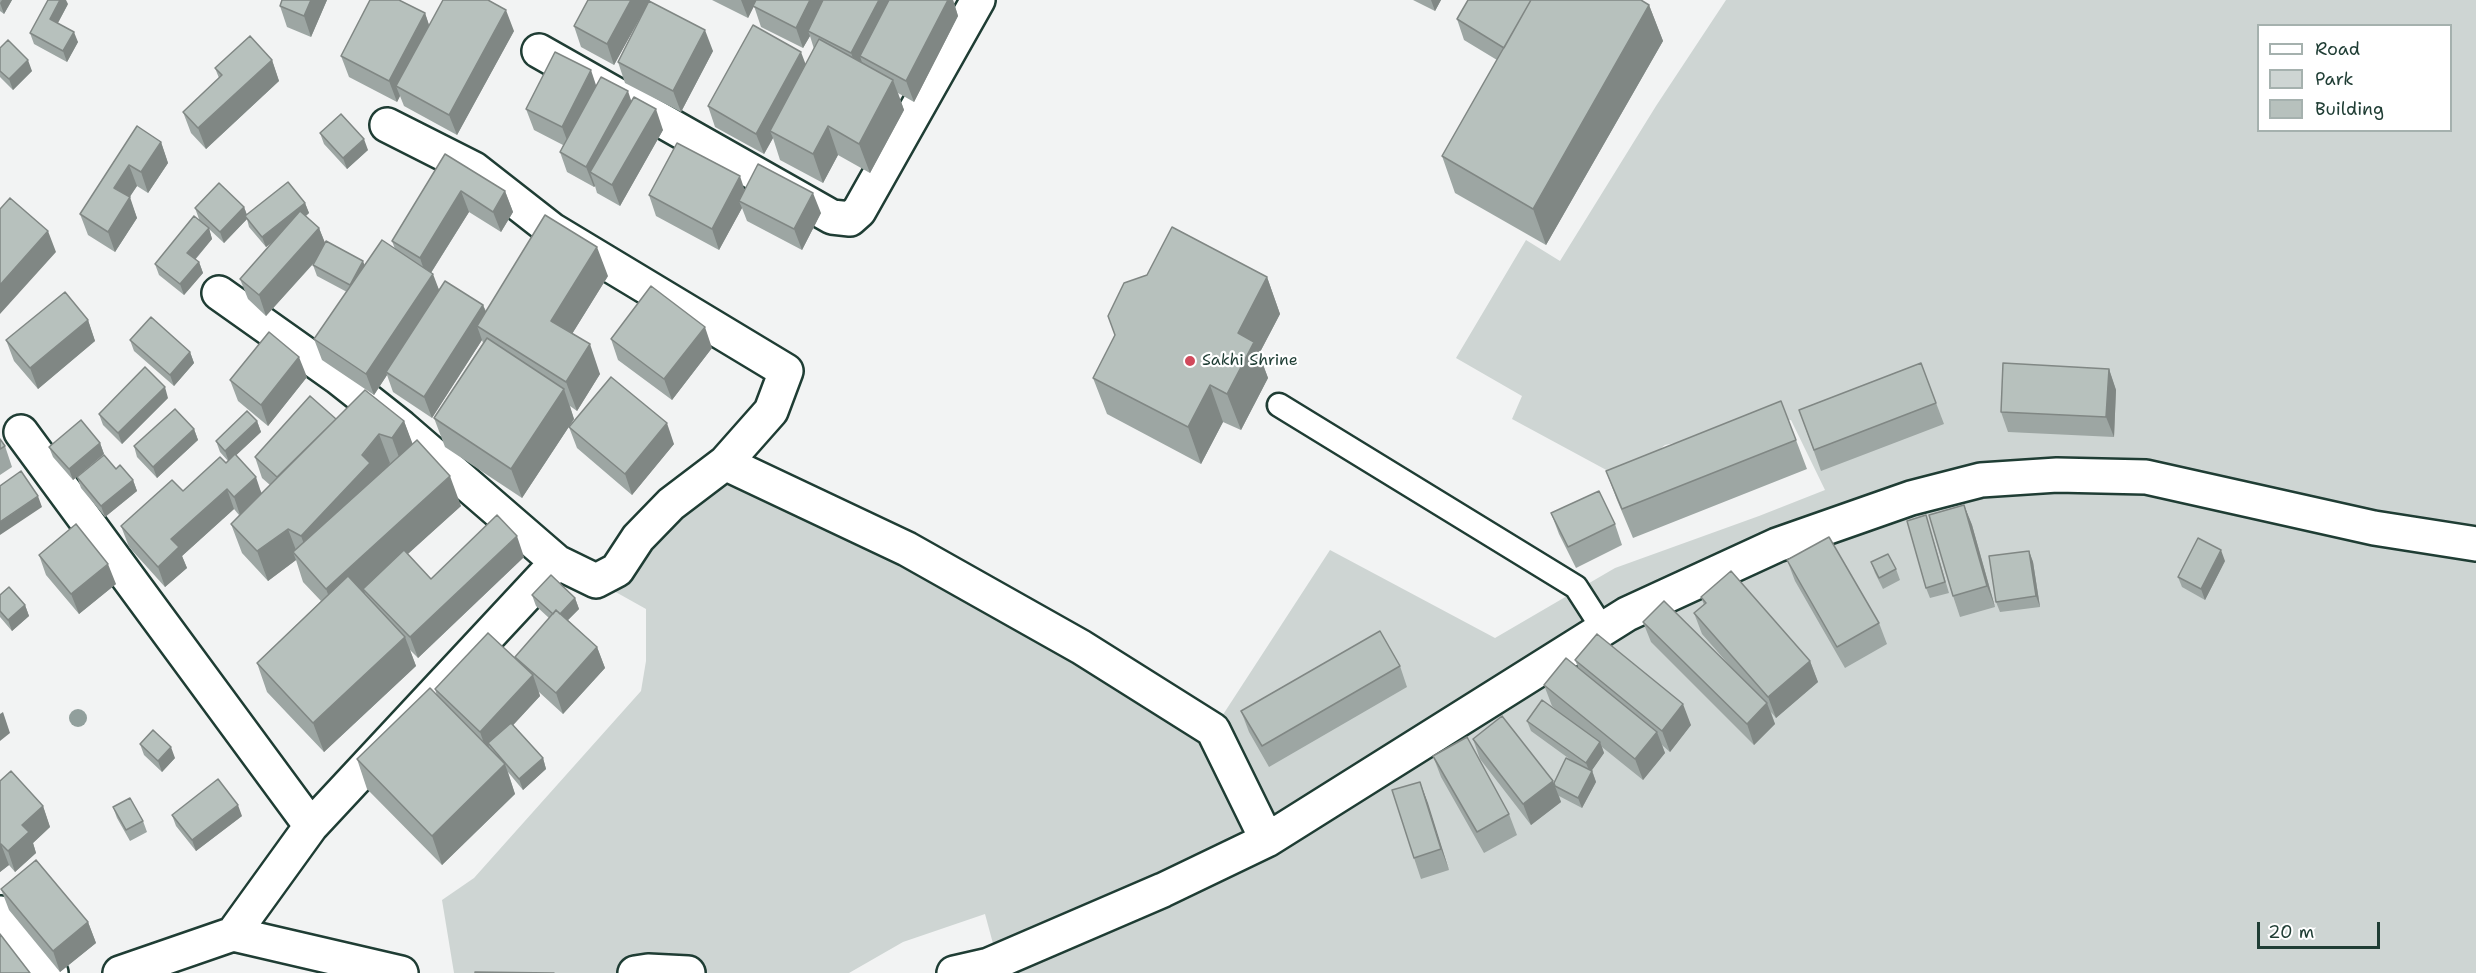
<!DOCTYPE html>
<html>
<head>
<meta charset="utf-8">
<style>
	body { margin:0 }
	#map { position:relative; width:2476px; height:973px; overflow:hidden; background:#f2f3f3; font-family:"Shantell Sans",sans-serif }
	canvas { display:block }
	.legend { position:absolute; left:2257px; top:24px; width:195px; height:108px; box-sizing:border-box; background:#fff; border:2px solid #a5b1ae; margin:0; padding:8px 10px; list-style:none; font-size:18px; color:#1f3d34 }
	.legend li { display:flex; align-items:center; gap:12px; height:30px }
	.legend b { width:30px; border:2px solid #a5b1ae }
	.scale { position:absolute; left:2257px; top:922px; width:123px; height:27px; box-sizing:border-box; border:3px solid #1f3d34; border-top:0; padding-left:8px; font-size:18px; line-height:21px; white-space:nowrap; color:#1f3d34; -webkit-text-stroke:4px #fff; paint-order:stroke }
</style>
</head>
<body>
<div id="map">
<canvas width="2476" height="973"></canvas>
<ul class="legend">
<li><b style="height:8px;background:#fff"></b>Road</li>
<li><b style="height:16px;background:#ced5d3"></b>Park</li>
<li><b style="height:16px;background:#b7c1bd"></b>Building</li>
</ul>
<div class="scale">20 m</div>
</div>
<script>
const c = document.querySelector('canvas').getContext('2d');
c.lineJoin = 'round';
function fillPath(path, color) { c.fillStyle = color; c.fill(path, 'evenodd'); }
const toPath = rows => new Path2D(rows.map(r => 'M' + r).join(''));
function trace(path, color, width, dash) { c.strokeStyle = color; c.lineWidth = width; c.lineCap = dash ? 'butt' : 'round'; c.setLineDash(dash || []); c.stroke(path); }
function write(font, color, halo, rows, align = 'center') {
  c.font = font + ' "Shantell Sans",sans-serif'; c.lineWidth = 4.5; c.setLineDash([]); c.textBaseline = 'middle'; c.strokeStyle = halo; c.fillStyle = color; for (const [text, x, y, turn = 0] of rows) {
    c.save(); c.translate(x, y); c.rotate((+turn || 0) * Math.PI / 180); c.textAlign = isNaN(turn) ? turn : align; if (halo) c.strokeText(text, 0, 0); c.fillText(text, 0, 0); c.restore();
  }
}
fillPath(toPath([
	[1726,0,2476,0,2476,973,1001,973,985,914,903,942,849,973,454,973,442,900,474,878,641,691,646,661,646,609,596,581,725,463,1213,730,1330,550,1495,638,1615,568,1759,516,1825,490,1791,420,1665,445,1623,479,1512,419,1522,396,1456,358,1526,240,1560,261,1656,106],
	[2258,26,2450,26,2450,130,2258,130]
]), '#ced5d3');
const service = toPath([
	[1279,405,1576,587,1603,629]
]);
const minor = toPath([
	[539,51,832,217,850,219,859,211,978,0],
	[219,293,339,378,401,427,557,562],
	[21,432,311,826],
	[725,463,907,549,1081,647,1213,730,1267,840],
	[0,913,51,973],
	[233,934,401,973],
	[120,973,233,934,311,826,557,562,596,581,617,570,638,538,671,504,725,463,771,411,786,371,552,230,474,169,387,125],
	[635,973,648,971,688,973],
	[954,973,989,965,1163,890,1267,840,1627,614,1777,545,1911,498,1981,480,2057,475,2146,477,2374,528,2476,544]
]);
trace(service, '#1f3d34', 27);
trace(minor, '#1f3d34', 38);
trace(service, '#fff', 22);
trace(minor, '#fff', 33);
c.fillStyle = '#919f9c';
for (const [x, y] of [
	[78,718]
]) { c.beginPath(); c.arc(x, y, 9, 0, 2 * Math.PI); c.fill(); }
fillPath(toPath([
	[0,0,12,0,4,14,0,11],
	[282,0,327,0,311,37,287,27,280,6],
	[588,0,650,0,649,1,713,51,681,112,625,83,618,62,643,12,614,65,581,47,574,26],
	[712,0,953,0,958,16,914,102,898,93,904,110,870,173,838,155,823,183,780,160,773,138,764,154,715,127,708,106,806,64,814,49,810,36,803,48,761,27,754,6,748,18],
	[1413,0,1441,0,1435,11],
	[68,4,58,23,78,42,67,62,34,44,30,33],
	[1649,5,1663,41,1546,245,1455,193,1442,156,1497,60,1464,40,1457,19],
	[425,13,429,25,514,31,457,135,404,106,400,96,397,102,349,77,341,56],
	[0,48,32,71,13,90,0,77],
	[272,60,279,81,206,149,191,133,183,112,219,78,215,68],
	[596,85,631,101,663,130,620,206,597,193,595,186,594,187,567,172,560,152,563,145,534,130,526,109],
	[137,126,161,142,168,163,148,193,137,186,129,197,137,218,115,252,88,235,80,214],
	[320,133,368,150,347,169,324,144],
	[445,154,505,191,513,212,501,232,469,212,431,273,439,290,483,305,486,311,608,276,572,334,600,374,577,411,570,406,574,419,522,498,445,447,434,418,483,343,482,340,432,418,393,392,387,375,374,395,322,360,314,339,347,292,317,276,313,265,314,263,266,316,248,299,240,279,272,243,266,247,249,227,247,219,224,243,209,229,212,239,195,260,199,262,203,273,184,295,159,275,155,264,199,219,195,208,244,207,247,215,305,203,309,213,306,216,319,228,325,243,365,265,395,249,392,241],
	[745,190,821,213,802,250,747,221,742,208,719,250,656,216,649,195],
	[1267,277,1280,314,1259,354,1268,378,1241,430,1223,422,1201,464,1107,414,1093,378],
	[88,320,95,341,38,389,14,361,6,340],
	[611,339,712,348,672,400,618,360],
	[130,340,190,352,194,363,174,386,134,351],
	[1921,363,1944,424,1821,471,1799,410],
	[2109,369,2116,390,2114,437,2008,432,2001,412],
	[307,377,268,426,238,401,230,380],
	[168,398,122,444,103,425,99,414],
	[336,419,404,421,412,444,461,506,407,554,431,579,524,557,418,658,410,650,416,666,324,752,267,692,257,663,321,601,303,582,296,560,268,581,242,553,231,524,239,515,234,509,182,556,187,568,165,587,129,547,121,526,183,491,226,463,228,461,220,452,216,441,257,421,261,432,236,455,262,493,270,485,262,478,255,457],
	[569,427,674,444,632,495,577,448],
	[194,429,198,440,157,478,137,457,134,446],
	[0,439,5,446,12,467,0,475],
	[1796,440,1807,469,1633,538,1617,500,1606,471],
	[100,443,104,454,73,480,53,457,49,447],
	[116,469,133,480,137,491,105,517,81,488,77,477],
	[1964,505,1972,525,1995,607,1960,617,1953,596],
	[1551,513,1615,524,1622,545,1576,568,1559,534],
	[1926,515,1949,593,1930,598,1926,588],
	[2029,551,2033,562,2040,607,2000,612,1996,602],
	[39,555,116,584,79,614,46,575],
	[1787,560,1879,623,1887,644,1845,668,1795,581],
	[2225,561,2205,600,2182,587,2178,577],
	[1871,562,1896,569,1900,580,1883,589,1875,573],
	[0,595,25,605,29,616,12,631,0,617],
	[532,595,575,598,579,609,568,620,597,647,605,668,563,714,539,692,540,696,513,725,543,758,546,769,523,790,508,772,515,794,442,865,367,789,357,759,437,696,435,689,516,660,515,657,549,618,536,606],
	[1701,597,1810,661,1818,682,1776,718,1771,712,1775,724,1754,745,1651,642,1643,622,1731,667,1702,634,1694,613,1704,605],
	[1575,660,1691,725,1670,752,1662,745,1665,753,1643,780,1602,747,1604,753,1592,770,1596,782,1582,808,1559,796,1561,802,1531,825,1480,759,1473,739,1554,783,1571,760,1531,731,1527,721,1563,716,1552,706,1544,685,1578,667],
	[1400,666,1407,687,1269,767,1249,732,1241,711],
	[140,744,175,758,162,772,144,755],
	[1433,756,1509,814,1517,835,1484,853,1441,777],
	[0,781,43,806,50,827,33,843,36,853,15,872,9,865,0,872],
	[1420,782,1449,870,1421,879,1414,858],
	[113,807,143,821,147,832,130,841,117,818],
	[172,815,242,816,196,851,176,826],
	[1,889,88,922,96,943,60,972,9,910]
]), '#9da6a3');
fillPath(toPath([
	[2,0,12,0,4,14,0,3],
	[60,0,66,0,68,4,54,30,50,19],
	[311,0,327,0,311,37,304,16],
	[631,0,650,0,614,65,607,44],
	[741,0,757,0,748,18],
	[810,0,828,0,808,31,810,36,803,48,796,28],
	[879,0,897,0,860,56,863,66,859,74,851,53],
	[948,0,953,0,958,16,914,102,906,81],
	[1431,0,1441,0,1435,11],
	[1649,5,1663,41,1546,245,1533,209],
	[506,10,514,31,457,135,449,115],
	[425,13,432,34,396,86,400,96,397,102,389,81],
	[705,30,713,51,681,112,673,91],
	[74,32,78,42,67,62,63,51],
	[801,52,809,73,770,131,773,138,764,154,756,134],
	[28,60,32,71,13,90,9,79],
	[272,60,279,81,206,149,198,128],
	[591,70,598,91,570,148,562,127],
	[893,80,904,110,870,173,859,144],
	[628,91,635,112,590,172,595,186,594,187,586,167],
	[656,109,663,130,620,206,612,185],
	[828,126,838,155,823,183,813,154],
	[364,139,368,150,347,169,343,158],
	[161,142,168,163,148,193,141,172],
	[129,165,137,186,122,209,114,188],
	[740,176,747,197,739,201,742,208,719,250,712,229],
	[461,191,469,212,427,279,420,258],
	[505,191,513,212,501,232,493,212],
	[813,193,821,213,802,250,794,229],
	[130,197,137,218,115,252,108,232],
	[305,203,309,213,266,247,262,237],
	[244,207,248,218,245,216,247,219,224,243,220,232],
	[209,228,212,239,191,264,187,253],
	[319,228,327,248,266,316,259,295],
	[48,231,56,252,0,314,0,285],
	[597,247,608,276,562,350,551,321],
	[363,261,367,271,354,296,350,285],
	[199,262,203,273,184,295,180,284],
	[433,274,441,295,386,372,387,375,374,395,366,374],
	[1267,277,1280,314,1259,354,1268,378,1241,430,1227,394,1238,333],
	[483,305,491,326,477,326,482,340,432,418,424,397],
	[88,320,95,341,38,389,30,368],
	[705,327,712,348,672,400,664,379],
	[590,344,600,374,577,411,566,382],
	[190,352,194,363,174,386,170,375],
	[299,357,307,377,268,426,261,405],
	[2109,369,2116,390,2114,437,2106,417],
	[1210,385,1223,422,1201,464,1188,427],
	[165,387,168,398,122,444,118,433],
	[564,389,574,419,522,498,511,469],
	[257,421,261,432,229,462,225,451],
	[404,421,415,450,403,468,392,438],
	[667,423,674,444,632,495,625,474],
	[194,429,198,440,157,478,153,467],
	[379,434,390,463,312,565,301,536],
	[100,443,104,454,73,480,69,469],
	[450,476,461,506,366,592,363,589,365,593,337,618,326,589],
	[256,477,263,498,241,518,234,497],
	[133,480,137,491,105,517,101,506],
	[227,489,234,509,182,556,187,568,165,587,158,567,171,539],
	[38,496,42,507,0,535,0,522],
	[1964,505,1972,525,1995,607,1987,586],
	[288,529,299,558,293,552,296,560,268,581,257,551],
	[517,536,524,557,418,658,410,637],
	[2221,550,2225,561,2205,600,2201,589],
	[2029,551,2033,562,2040,607,2036,596],
	[108,564,116,584,79,614,71,594],
	[575,598,579,609,560,628,556,618],
	[25,605,29,616,12,631,8,620],
	[405,637,416,666,324,752,313,723],
	[597,647,605,668,563,714,556,693],
	[1810,661,1818,682,1776,718,1768,697],
	[533,675,540,696,492,748,488,743,490,750,487,752,480,732],
	[1767,703,1775,724,1754,745,1747,724],
	[1683,704,1691,725,1670,752,1662,731],
	[3,712,10,733,0,741,0,714],
	[1657,732,1665,753,1643,780,1635,759],
	[1600,742,1604,753,1590,773,1586,763],
	[171,747,175,758,162,772,158,761],
	[543,758,546,769,523,790,519,779],
	[505,764,515,794,442,865,432,836],
	[1592,771,1596,782,1582,808,1578,798],
	[1553,781,1561,802,1531,825,1523,804],
	[1420,782,1428,803,1449,870,1441,849],
	[238,805,242,816,196,851,192,840],
	[43,806,50,827,33,843,36,853,15,872,8,851,22,825],
	[1,844,9,865,0,872,0,845],
	[88,922,96,943,60,972,53,951]
]), '#808784');
const building = toPath([
	[48,0,60,0,50,19,74,32,63,51,30,33,48,0],
	[282,0,311,0,304,16,280,6,282,0],
	[370,0,399,0,425,13,389,81,341,56,370,0],
	[443,0,488,0,506,10,449,115,396,86,443,0],
	[588,0,631,0,607,44,574,26,588,0],
	[756,0,810,0,796,28,753,6,756,0],
	[823,0,879,0,851,53,808,31,823,0],
	[889,0,948,0,906,81,860,56,889,0],
	[1468,0,1531,0,1504,48,1457,19,1468,0],
	[1531,0,1641,0,1649,5,1533,209,1442,156,1531,0],
	[649,1,705,30,673,91,618,62,649,1],
	[753,25,801,52,756,134,708,106,753,25],
	[250,36,272,60,198,128,183,112,222,75,215,68,250,36],
	[819,39,893,80,859,144,828,126,813,154,770,131,819,39],
	[8,40,28,60,9,79,0,71,0,48,8,40],
	[555,52,591,70,562,127,526,109,555,52],
	[601,77,628,91,586,167,560,152,601,77],
	[634,97,656,109,612,185,590,172,634,97],
	[341,114,364,139,343,158,320,133,341,114],
	[137,126,161,142,141,172,129,165,114,188,130,197,108,232,80,214,137,126],
	[677,143,740,176,712,229,649,195,677,143],
	[445,154,505,191,493,212,461,191,420,258,392,241,445,154],
	[758,164,813,193,794,229,739,201,758,164],
	[288,182,305,203,262,237,245,216,288,182],
	[219,183,244,207,220,232,195,208,219,183],
	[10,198,48,231,0,285,0,209,10,198],
	[300,211,319,228,259,295,240,279,300,211],
	[545,215,597,247,551,321,590,344,566,382,477,326,545,215],
	[194,216,209,228,187,253,199,262,180,284,155,264,194,216],
	[1172,227,1267,277,1238,333,1254,342,1227,394,1210,385,1188,427,1093,378,1115,335,1108,316,1124,283,1147,275,1172,227],
	[382,240,433,274,366,374,314,339,382,240],
	[326,241,363,261,350,285,313,265,326,241],
	[445,281,483,305,424,397,386,372,445,281],
	[651,286,705,327,664,379,611,339,651,286],
	[65,292,88,320,30,368,6,340,65,292],
	[151,317,190,352,170,375,130,340,151,317],
	[269,332,299,357,261,405,230,380,269,332],
	[487,338,564,389,511,469,434,418,487,338],
	[1921,363,1936,403,1814,450,1799,410,1921,363],
	[2003,363,2109,369,2106,417,2001,412,2003,363],
	[145,367,165,387,118,433,99,414,145,367],
	[611,377,667,423,625,474,569,427,611,377],
	[365,390,404,421,392,438,379,434,362,455,370,463,301,536,288,529,257,551,231,524,365,390],
	[310,396,336,419,277,477,255,457,310,396],
	[1781,401,1796,440,1622,509,1606,471,1781,401],
	[175,409,194,429,153,467,134,446,175,409],
	[247,411,257,421,225,451,216,441,247,411],
	[81,420,100,443,69,469,49,447,81,420],
	[0,439,5,446,0,449,0,439],
	[417,440,450,476,326,589,293,552,417,440],
	[235,454,256,477,234,497,227,489,171,539,179,547,158,567,121,526,172,480,183,491,220,457,226,463,235,454],
	[104,455,116,469,120,465,133,480,101,506,77,477,104,455],
	[21,471,38,496,0,522,0,486,21,471],
	[1599,491,1615,524,1568,547,1551,513,1599,491],
	[1964,505,1987,586,1953,596,1929,515,1964,505],
	[497,515,517,536,410,637,363,589,404,550,431,579,497,515],
	[1926,515,1945,582,1926,588,1907,521,1926,515],
	[76,524,108,564,71,594,39,555,76,524],
	[1829,537,1879,623,1837,647,1787,560,1829,537],
	[2198,538,2221,550,2201,589,2178,577,2198,538],
	[2029,551,2036,596,1996,602,1989,556,2029,551],
	[1888,554,1896,569,1879,578,1871,562,1888,554],
	[1731,571,1810,661,1768,697,1694,613,1706,603,1701,597,1731,571],
	[551,575,575,598,560,614,556,610,553,614,532,595,551,575],
	[348,576,405,637,313,723,257,663,348,576],
	[9,587,25,605,8,620,0,611,0,595,9,587],
	[1664,601,1767,703,1747,724,1643,622,1664,601],
	[556,610,597,647,556,693,515,657,556,610],
	[1380,631,1400,666,1262,746,1241,711,1380,631],
	[488,633,533,675,480,732,435,689,488,633],
	[1597,634,1683,704,1662,731,1575,660,1597,634],
	[1566,658,1657,732,1635,759,1544,685,1566,658],
	[430,688,505,764,432,836,357,759,430,688],
	[1542,700,1600,742,1586,763,1527,721,1542,700],
	[1502,716,1553,781,1523,804,1473,739,1502,716],
	[511,723,543,758,519,779,488,743,511,723],
	[153,730,171,747,158,761,140,744,153,730],
	[1467,737,1509,814,1477,832,1433,756,1467,737],
	[1566,758,1592,771,1578,798,1555,786,1554,783,1566,758],
	[11,771,43,806,22,825,29,832,8,851,1,844,0,845,0,781,11,771],
	[218,779,238,805,192,840,172,815,218,779],
	[1420,782,1441,849,1414,858,1392,790,1420,782],
	[130,798,143,821,126,830,113,807,130,798],
	[36,860,88,922,53,951,1,889,36,860],
	[0,934,30,973,0,973,0,934],
	[475,972,554,973,475,973,475,972]
]);
fillPath(building, '#b7c1bd');
trace(building, '#808784', 1.5);
for (const [x, y, r, color] of [
	[1190,361,6,"#d1495b"]
]) { const dot = new Path2D(); dot.arc(x, y, r, 0, 2 * Math.PI); c.fillStyle = color; c.fill(dot); trace(dot, '#fff', 2); }
write('16px', '#1f3d34', '#fff', [
	["Sakhi Shrine",1202,361]
], 'left');
</script>
</body>
</html>
